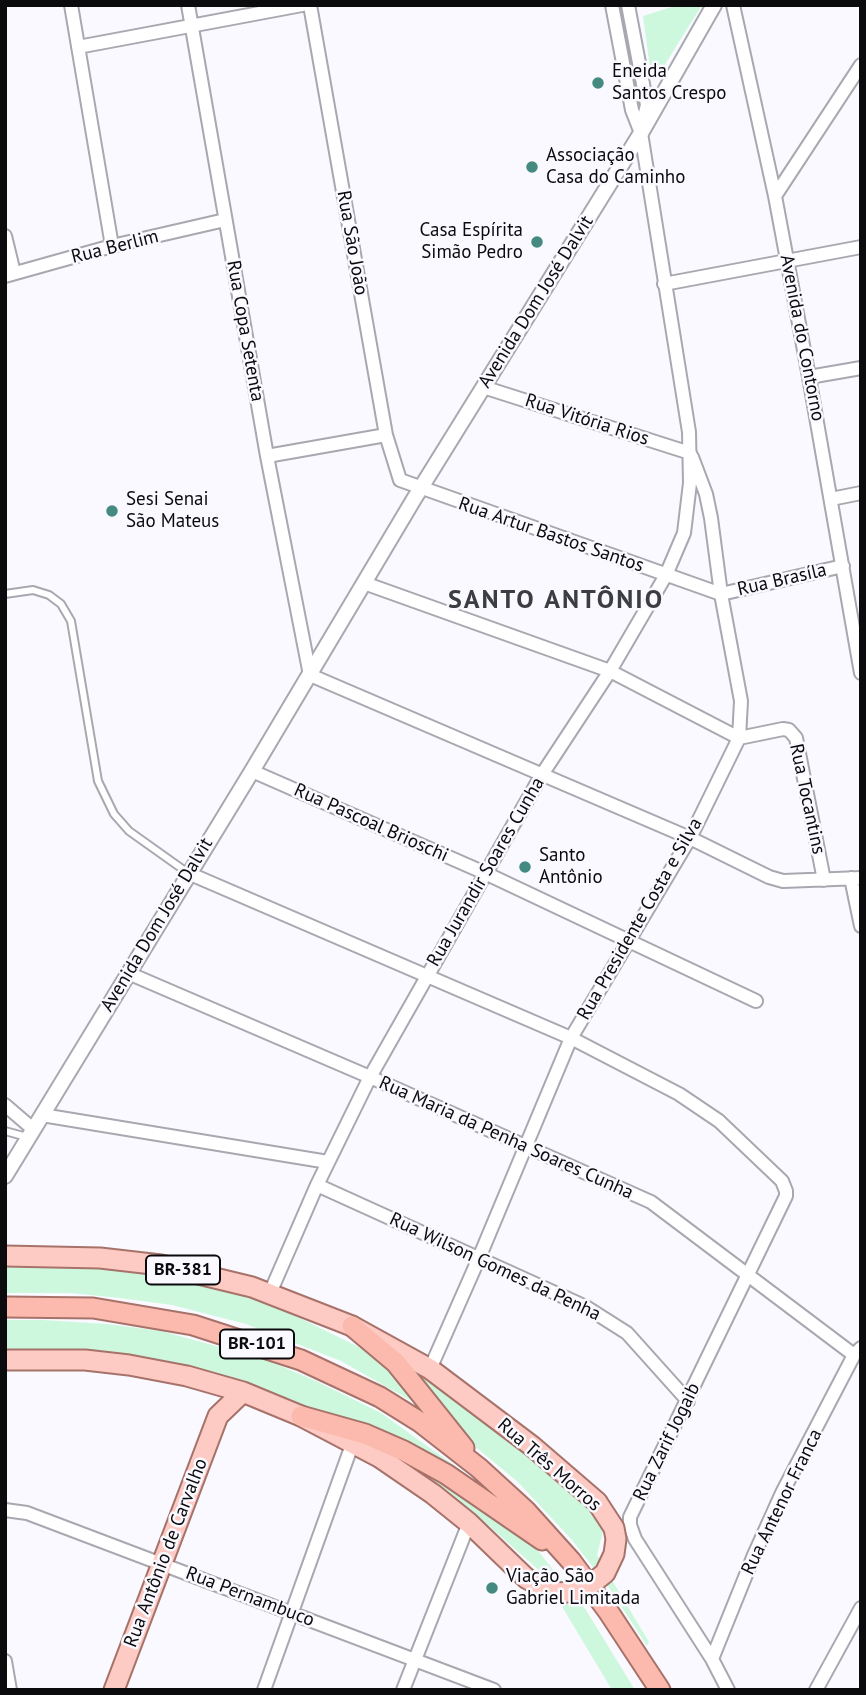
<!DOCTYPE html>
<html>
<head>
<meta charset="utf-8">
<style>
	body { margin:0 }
	#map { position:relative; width:866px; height:1695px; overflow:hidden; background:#f9f9ff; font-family:"PT Sans",sans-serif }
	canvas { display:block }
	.frame { position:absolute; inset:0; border:7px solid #0b0b0d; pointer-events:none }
</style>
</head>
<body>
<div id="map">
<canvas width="866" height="1695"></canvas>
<div class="frame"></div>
</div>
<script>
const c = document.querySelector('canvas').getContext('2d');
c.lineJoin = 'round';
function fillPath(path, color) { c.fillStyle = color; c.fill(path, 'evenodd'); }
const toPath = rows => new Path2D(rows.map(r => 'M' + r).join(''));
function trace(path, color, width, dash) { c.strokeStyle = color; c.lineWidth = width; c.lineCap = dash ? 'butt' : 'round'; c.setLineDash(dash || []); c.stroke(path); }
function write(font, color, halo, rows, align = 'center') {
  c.font = font + ' "PT Sans",sans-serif'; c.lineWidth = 5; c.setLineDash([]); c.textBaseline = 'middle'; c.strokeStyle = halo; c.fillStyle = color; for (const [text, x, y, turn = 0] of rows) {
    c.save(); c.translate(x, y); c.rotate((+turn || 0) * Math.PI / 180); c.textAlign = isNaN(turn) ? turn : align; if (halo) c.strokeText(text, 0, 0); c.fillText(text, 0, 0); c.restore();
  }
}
fillPath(toPath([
	[678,5,702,5,664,66,656,73,650,68,643,16],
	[44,1264,121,1269,161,1275,261,1299,383,1359,431,1412,341,1361,246,1324,172,1305,120,1298,70,1293,5,1293,5,1265],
	[5,1320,43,1320,107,1324,161,1331,264,1359,316,1381,381,1413,469,1476,492,1496,312,1411,261,1389,221,1376,181,1365,132,1356,83,1351,5,1350],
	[410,1366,437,1383,513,1441,598,1514,604,1527,597,1555,649,1642,647,1646,610,1589,572,1540,518,1482,466,1439],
	[394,1456,415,1460,538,1551,586,1610,635,1690,612,1690,542,1573,489,1526,439,1486]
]), '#cef8dd');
const service = toPath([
	[5,594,33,590,49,595,61,604,71,621,98,781,114,814,129,831,188,873],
	[5,1131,27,1137]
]);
const minor = toPath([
	[71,5,112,246],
	[188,5,267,456,310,675,690,838,769,877,783,881,861,878],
	[310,5,386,435,400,480,721,594,843,566],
	[628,5,647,105,642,126],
	[733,5,775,196,809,377,861,673],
	[78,47,302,5],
	[775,196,861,65],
	[5,236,14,273],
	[5,276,112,246,225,220],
	[664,284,861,247],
	[809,377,861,368],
	[483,387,690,453],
	[267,456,386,435],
	[831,499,861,493],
	[364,583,610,671,739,738],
	[739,738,783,729,789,730,796,738,824,880],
	[252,771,485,873,756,1001],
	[188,873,571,1038,679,1094,719,1121,782,1181,786,1191,786,1196,630,1517,630,1525,635,1539,712,1659,728,1690],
	[851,878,861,926],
	[128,973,370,1077,651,1202,854,1355],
	[5,1105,33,1129],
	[42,1115,328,1162],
	[317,1185,586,1307,627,1333,688,1401],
	[270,1293,317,1185,370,1077,541,776,610,671,666,575,684,533,690,483,689,432,641,133,632,110,612,5],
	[430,1369,479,1258,571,1038,690,838,739,738,741,701,721,594,711,518,706,494,692,457],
	[5,1510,27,1513,494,1690],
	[712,1659,754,1555,782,1493,854,1355,861,1348],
	[5,1661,10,1690],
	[264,1690,353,1442],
	[403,1690,469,1523],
	[816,1690,861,1608]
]);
const tertiary = toPath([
	[5,1176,252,771,414,499,641,133,714,5]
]);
const primary = toPath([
	[5,1256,100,1258,161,1265,252,1287,352,1326,430,1369,532,1446,597,1502],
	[5,1360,85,1360,129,1365,187,1376,243,1392,301,1416,379,1457,433,1494,469,1523,526,1578],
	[114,1690,218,1416,243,1392]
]);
const trunk = toPath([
	[5,1307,93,1308,193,1325,301,1360,380,1397,420,1422,479,1468,526,1511,571,1561,608,1611,660,1690],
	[352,1326,396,1363,464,1448],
	[301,1416,365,1434,404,1451,446,1474,542,1540]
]);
trace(service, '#a8a9b0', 10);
trace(minor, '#a8a9b0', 16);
trace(tertiary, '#a8a9b0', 18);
trace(primary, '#a77269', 23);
trace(trunk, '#a77269', 23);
trace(service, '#fff', 6);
trace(minor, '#fff', 12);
trace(tertiary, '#fff', 14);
trace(primary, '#fdcbc3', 19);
trace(trunk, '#fcbaaf', 19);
const primaryBridge = toPath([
	[526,1578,546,1590,561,1593,574,1591,590,1585,605,1573,614,1554,616,1539,614,1528,597,1502]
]);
trace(primaryBridge, '#a77269', 23, []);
trace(primaryBridge, '#fdcbc3', 19);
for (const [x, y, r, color] of [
	[598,83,7,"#448a80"],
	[532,167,7,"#448a80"],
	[537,242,7,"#448a80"],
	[112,511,7,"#448a80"],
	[525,867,7,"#448a80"],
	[492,1588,7,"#448a80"]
]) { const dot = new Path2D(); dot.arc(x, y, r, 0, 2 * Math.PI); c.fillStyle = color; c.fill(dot); trace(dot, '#f9f9ff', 2.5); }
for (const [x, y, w] of [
	[183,1270,74],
	[257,1344,74]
]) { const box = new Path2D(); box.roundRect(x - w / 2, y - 14.5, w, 29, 5); c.fillStyle = '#f9f9ff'; c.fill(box); trace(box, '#0b0b0d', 2); }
write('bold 18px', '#0b0b0d', null, [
	["BR-381",183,1270],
	["BR-101",257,1344]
]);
write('19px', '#0b0b0d', '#f9f9ff', [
	["Eneida",612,72],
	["Santos Crespo",612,94],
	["Associação",546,156],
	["Casa do Caminho",546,178],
	["Casa Espírita",523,231,"right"],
	["Simão Pedro",523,253,"right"],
	["Sesi Senai",126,500],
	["São Mateus",126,522],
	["Santo",539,856],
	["Antônio",539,878],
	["Viação São",506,1577],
	["Gabriel Limitada",506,1599]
], 'left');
write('19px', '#0b0b0d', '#f9f9ff', [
	["Rua São João",352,243,80],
	["Rua Berlim",115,247,-14],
	["Avenida Dom José Dalvit",536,302,-58],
	["Rua Copa Setenta",245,331,80],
	["Avenida do Contorno",802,338,79],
	["Rua Vitória Rios",587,420,18],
	["Rua Artur Bastos Santos",551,535,19],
	["Rua Brasíla",782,580,-13],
	["Rua Tocantins",807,799,78],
	["Rua Pascoal Brioschi",371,823,24],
	["Rua Jurandir Soares Cunha",486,872,-60],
	["Rua Presidente Costa e Silva",640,919,-60],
	["Avenida Dom José Dalvit",157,925,-59],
	["Rua Maria da Penha Soares Cunha",506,1138,24],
	["Rua Wilson Gomes da Penha",495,1267,25],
	["Rua Zarif Jogaib",667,1442,-64],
	["Rua Três Morros",549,1465,41],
	["Rua Antenor Franca",782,1502,-64],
	["Rua Antônio de Carvalho",166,1553,-69],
	["Rua Pernambuco",250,1597,21]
]);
c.letterSpacing = '2px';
write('bold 26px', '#3c3d43', '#f9f9ff', [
	["SANTO ANTÔNIO",556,601]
]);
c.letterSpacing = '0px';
</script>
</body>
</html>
